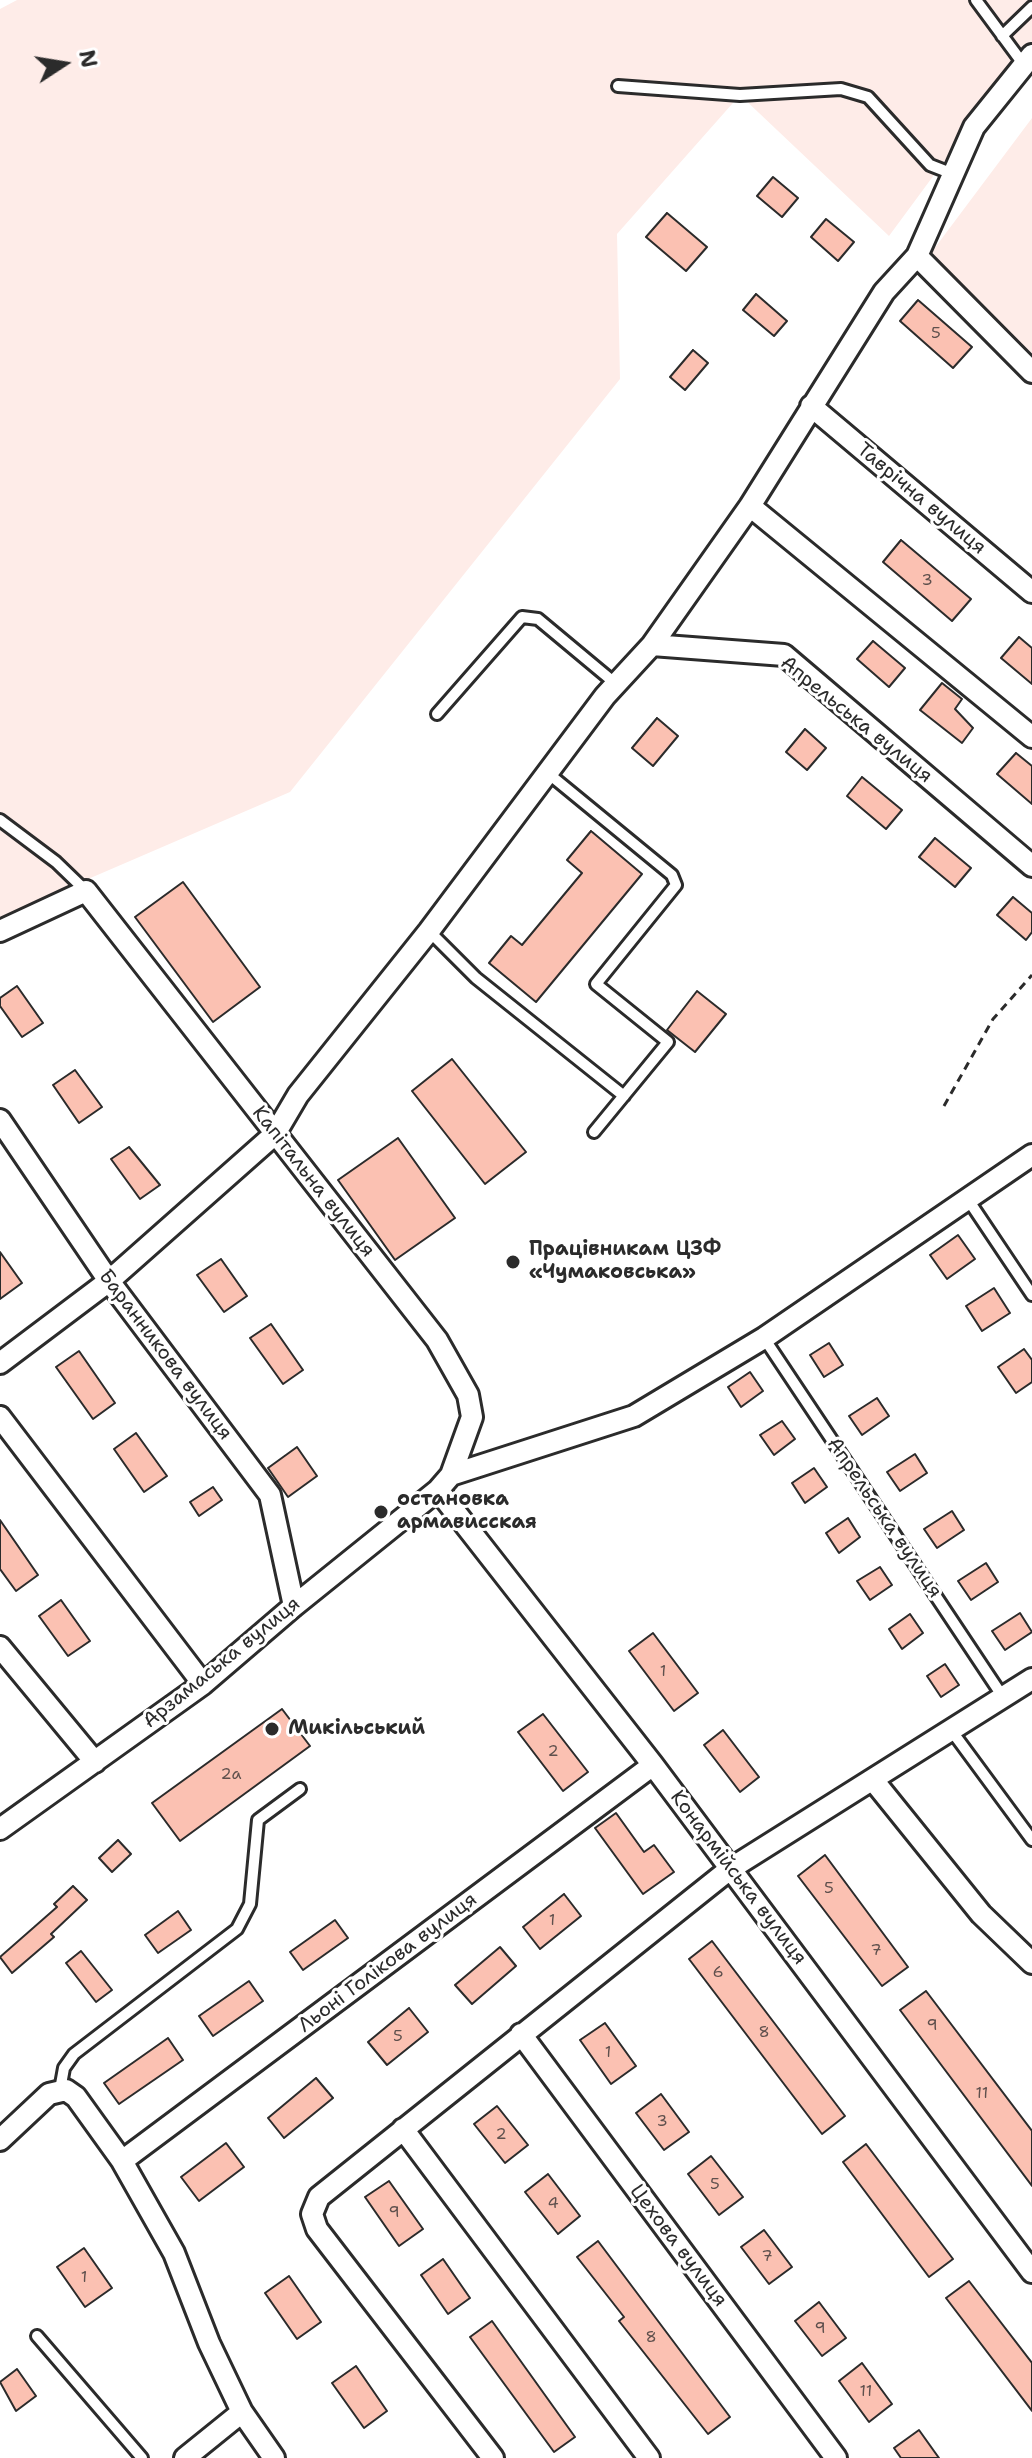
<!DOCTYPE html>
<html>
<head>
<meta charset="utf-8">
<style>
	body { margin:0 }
	#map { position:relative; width:1032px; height:2458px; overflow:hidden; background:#fff; font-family:"Shantell Sans",sans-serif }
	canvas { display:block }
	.north { position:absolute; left:24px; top:24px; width:80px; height:80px; -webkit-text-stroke:6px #fff; paint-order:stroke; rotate:78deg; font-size:22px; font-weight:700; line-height:32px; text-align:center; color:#2b2b2b }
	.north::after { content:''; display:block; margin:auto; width:28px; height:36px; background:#2b2b2b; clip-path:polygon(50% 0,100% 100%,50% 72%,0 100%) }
</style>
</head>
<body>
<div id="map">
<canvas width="1032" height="2458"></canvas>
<div class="north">N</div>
</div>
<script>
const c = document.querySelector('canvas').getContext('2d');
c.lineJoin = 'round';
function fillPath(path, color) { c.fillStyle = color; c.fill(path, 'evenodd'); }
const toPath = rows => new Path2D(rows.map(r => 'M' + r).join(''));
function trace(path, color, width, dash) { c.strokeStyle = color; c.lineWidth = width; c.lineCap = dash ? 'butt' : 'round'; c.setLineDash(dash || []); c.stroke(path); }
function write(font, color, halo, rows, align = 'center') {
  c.font = font + ' "Shantell Sans",sans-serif'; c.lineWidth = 6; c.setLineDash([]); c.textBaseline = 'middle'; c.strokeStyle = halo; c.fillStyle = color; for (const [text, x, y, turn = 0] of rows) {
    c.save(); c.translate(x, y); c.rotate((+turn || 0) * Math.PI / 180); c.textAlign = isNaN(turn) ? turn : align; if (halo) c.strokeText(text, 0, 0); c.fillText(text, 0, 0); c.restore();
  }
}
fillPath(toPath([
	[17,0,1032,0,1032,42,889,236,740,95,617,234,620,379,290,792,0,917,0,9],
	[1032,118,1032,365,928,257]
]), '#feece8');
const building = toPath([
	[773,177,798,198,782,217,757,196,773,177],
	[667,213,707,247,686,271,646,237,667,213],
	[826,219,854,242,838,261,811,237,826,219],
	[756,294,787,321,774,336,743,310,756,294],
	[918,300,972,347,953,368,900,321,918,300],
	[693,350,708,363,685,390,670,377,693,350],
	[901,540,971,599,952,621,883,562,901,540],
	[1019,637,1032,648,1032,684,1001,658,1019,637],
	[873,641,905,668,889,687,857,659,873,641],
	[942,683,962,699,955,709,973,728,962,743,920,710,942,683],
	[657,718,678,736,653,766,632,748,657,718],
	[805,729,826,748,807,770,786,752,805,729],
	[1016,753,1032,766,1032,804,997,774,1016,753],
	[862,777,902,810,886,829,847,796,862,777],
	[591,831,642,874,536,1002,489,963,511,936,522,945,582,873,567,860,591,831],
	[935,838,971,868,955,887,919,857,935,838],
	[183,882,260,987,213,1022,135,917,183,882],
	[1013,897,1032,913,1032,932,1026,940,997,915,1013,897],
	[17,986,43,1023,22,1037,0,1006,0,998,17,986],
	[697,991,726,1014,695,1052,667,1030,697,991],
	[452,1059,526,1152,485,1184,412,1091,452,1059],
	[75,1070,102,1107,79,1123,53,1085,75,1070],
	[398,1138,455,1218,395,1260,338,1180,398,1138],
	[129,1147,160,1185,140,1199,111,1159,129,1147],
	[958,1235,975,1259,947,1279,930,1255,958,1235],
	[0,1252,22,1283,0,1299,0,1252],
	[221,1259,247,1296,224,1312,197,1275,221,1259],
	[994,1288,1010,1313,982,1331,966,1306,994,1288],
	[271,1324,303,1370,283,1384,250,1338,271,1324],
	[829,1343,843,1365,824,1377,810,1355,829,1343],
	[1024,1349,1032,1360,1032,1382,1016,1393,998,1367,1024,1349],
	[79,1351,115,1403,93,1419,56,1367,79,1351],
	[750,1372,763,1391,741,1407,728,1387,750,1372],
	[877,1398,889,1416,862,1435,849,1416,877,1398],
	[782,1421,795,1439,774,1455,760,1435,782,1421],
	[136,1433,167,1476,144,1492,114,1449,136,1433],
	[297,1447,317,1476,288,1497,268,1468,297,1447],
	[915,1454,927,1473,900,1491,887,1472,915,1454],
	[814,1468,827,1487,805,1503,792,1483,814,1468],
	[213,1487,222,1500,199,1516,190,1502,213,1487],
	[952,1511,964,1530,937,1548,924,1529,952,1511],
	[848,1518,860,1537,839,1553,826,1533,848,1518],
	[0,1520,38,1575,16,1591,0,1569,0,1520],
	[986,1563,998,1582,971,1600,958,1581,986,1563],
	[880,1567,892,1585,870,1600,857,1581,880,1567],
	[61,1600,90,1641,68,1656,39,1616,61,1600],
	[1020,1613,1032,1632,1005,1650,992,1631,1020,1613],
	[910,1614,923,1633,902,1649,889,1629,910,1614],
	[653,1633,698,1693,674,1711,629,1651,653,1633],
	[945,1664,959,1685,941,1697,927,1676,945,1664],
	[282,1709,310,1746,180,1841,152,1803,282,1709],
	[543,1714,588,1772,563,1791,518,1732,543,1714],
	[723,1730,759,1777,740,1792,704,1745,723,1730],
	[616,1813,644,1852,654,1845,674,1872,643,1894,595,1828,616,1813],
	[118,1840,131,1854,112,1872,99,1858,118,1840],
	[825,1855,908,1967,882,1986,798,1876,825,1855],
	[73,1886,87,1900,51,1934,54,1937,12,1973,0,1957,57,1907,54,1904,73,1886],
	[564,1894,581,1916,540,1949,523,1927,564,1894],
	[178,1911,191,1930,158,1953,145,1935,178,1911],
	[335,1920,348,1938,303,1970,290,1952,335,1920],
	[712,1941,845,2116,822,2134,689,1959,712,1941],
	[500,1947,516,1966,472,2004,455,1985,500,1947],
	[81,1951,112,1990,96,2002,66,1963,81,1951],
	[249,1981,263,2001,213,2036,199,2016,249,1981],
	[926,1991,1032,2131,1032,2186,900,2010,926,1991],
	[409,2008,428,2032,387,2065,368,2042,409,2008],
	[605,2023,636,2066,611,2084,580,2040,605,2023],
	[168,2038,183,2060,119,2104,104,2083,168,2038],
	[316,2078,333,2098,284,2138,268,2118,316,2078],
	[661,2094,689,2132,664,2150,636,2113,661,2094],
	[497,2106,528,2145,505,2163,474,2124,497,2106],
	[226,2143,244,2167,199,2201,181,2177,226,2143],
	[866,2144,953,2259,929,2277,843,2162,866,2144],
	[711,2156,743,2197,719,2215,688,2174,711,2156],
	[548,2174,580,2216,558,2234,525,2192,548,2174],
	[389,2181,423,2229,399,2246,365,2197,389,2181],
	[764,2230,792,2267,769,2284,741,2247,764,2230],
	[598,2241,730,2417,708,2434,619,2321,624,2317,577,2257,598,2241],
	[84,2248,112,2288,85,2307,57,2267,84,2248],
	[443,2259,470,2298,448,2314,421,2275,443,2259],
	[289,2276,321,2322,297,2339,265,2293,289,2276],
	[969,2281,1032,2363,1032,2411,946,2298,969,2281],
	[819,2302,846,2338,822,2356,795,2321,819,2302],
	[492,2321,575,2437,554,2452,470,2337,492,2321],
	[862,2363,892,2404,869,2422,839,2381,862,2363],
	[356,2366,387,2411,364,2428,332,2383,356,2366],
	[17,2369,36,2396,16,2411,0,2382,17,2369],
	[919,2430,939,2458,901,2458,894,2448,919,2430]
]);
fillPath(building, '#fbc1b2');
trace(building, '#2b2b2b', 2);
const service = toPath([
	[976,0,1024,65],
	[1002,36,1032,7],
	[618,86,740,95,841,89,868,97,930,165,953,174],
	[437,714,522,617,538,619,616,684],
	[549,774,672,875,676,885,596,984,668,1042,594,1132],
	[0,820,56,862,86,891],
	[429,931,476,978,624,1096],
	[969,1201,1032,1295],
	[764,1338,1003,1697],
	[951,1730,1032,1840],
	[60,2090,64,2068,74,2054,237,1929,250,1904,258,1820,300,1789],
	[37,2336,142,2458]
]);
const minor = toPath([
	[917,256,1032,372],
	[811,406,1032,592],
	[750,506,1032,737],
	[652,645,784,655,1032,866],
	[0,931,86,891,437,1340,468,1395,472,1417,451,1475,438,1490,294,1606,203,1684,0,1829],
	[0,1120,109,1281,270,1495,294,1606],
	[0,1363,109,1281,275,1134,298,1095,429,931,605,696,652,645,750,506,884,292,917,256,974,127,1032,55],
	[0,1417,203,1684],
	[451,1475,634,1416,764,1338,1032,1155],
	[438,1490,653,1765,1032,2272],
	[0,1647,95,1762],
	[873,1780,981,1914,1032,1963],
	[521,2034,836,2458],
	[403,2129,649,2458],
	[0,2140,49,2094,66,2090,76,2097,122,2161,174,2253,209,2343,242,2412,274,2458],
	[122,2161,653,1765],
	[185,2458,242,2412],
	[493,2458,317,2229,312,2214,319,2197,730,1869,1032,1679]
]);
trace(service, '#2b2b2b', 16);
trace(minor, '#2b2b2b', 26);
trace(toPath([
	[944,1106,993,1019,1032,975]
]), '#2b2b2b', 3, [8, 6]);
trace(service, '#fff', 10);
trace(minor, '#fff', 20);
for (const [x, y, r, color] of [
	[513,1262,8,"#2b2b2b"],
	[381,1512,8,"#2b2b2b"],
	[272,1729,8,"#2b2b2b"]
]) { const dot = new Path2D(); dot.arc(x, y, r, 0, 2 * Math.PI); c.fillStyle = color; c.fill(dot); trace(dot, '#fff', 3); }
write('16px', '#5f504d', null, [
	["5",936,334],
	["3",927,581],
	["1",663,1672],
	["2",553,1752],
	["2а",231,1775],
	["5",829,1889],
	["1",552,1921],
	["7",876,1951],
	["6",718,1973],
	["9",932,2026],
	["8",764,2033],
	["5",398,2037],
	["1",608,2053],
	["11",982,2094],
	["3",662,2122],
	["2",501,2135],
	["5",715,2185],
	["4",553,2204],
	["9",394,2213],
	["7",767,2257],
	["1",84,2278],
	["9",820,2329],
	["8",651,2338],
	["11",866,2392]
]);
write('20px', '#2b2b2b', '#fff', [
	["Таврічна вулиця",921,499,40],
	["Апрельська вулиця",856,720,39],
	["Капітальна вулиця",313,1182,52],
	["Баранникова вулиця",165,1355,53],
	["Апрельська вулиця",884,1518,56],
	["Арзамаська вулиця",222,1663,-39],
	["Конармійська вулиця",738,1878,53],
	["Льоні Голікова вулиця",388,1963,-37],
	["Цехова вулиця",678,2246,53]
]);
write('bold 20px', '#2b2b2b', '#fff', [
	["Працівникам ЦЗФ",529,1250],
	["«Чумаковська»",529,1273],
	["остановка",397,1500],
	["армависская",397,1523],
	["Микільський",288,1729]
], 'left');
</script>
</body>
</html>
